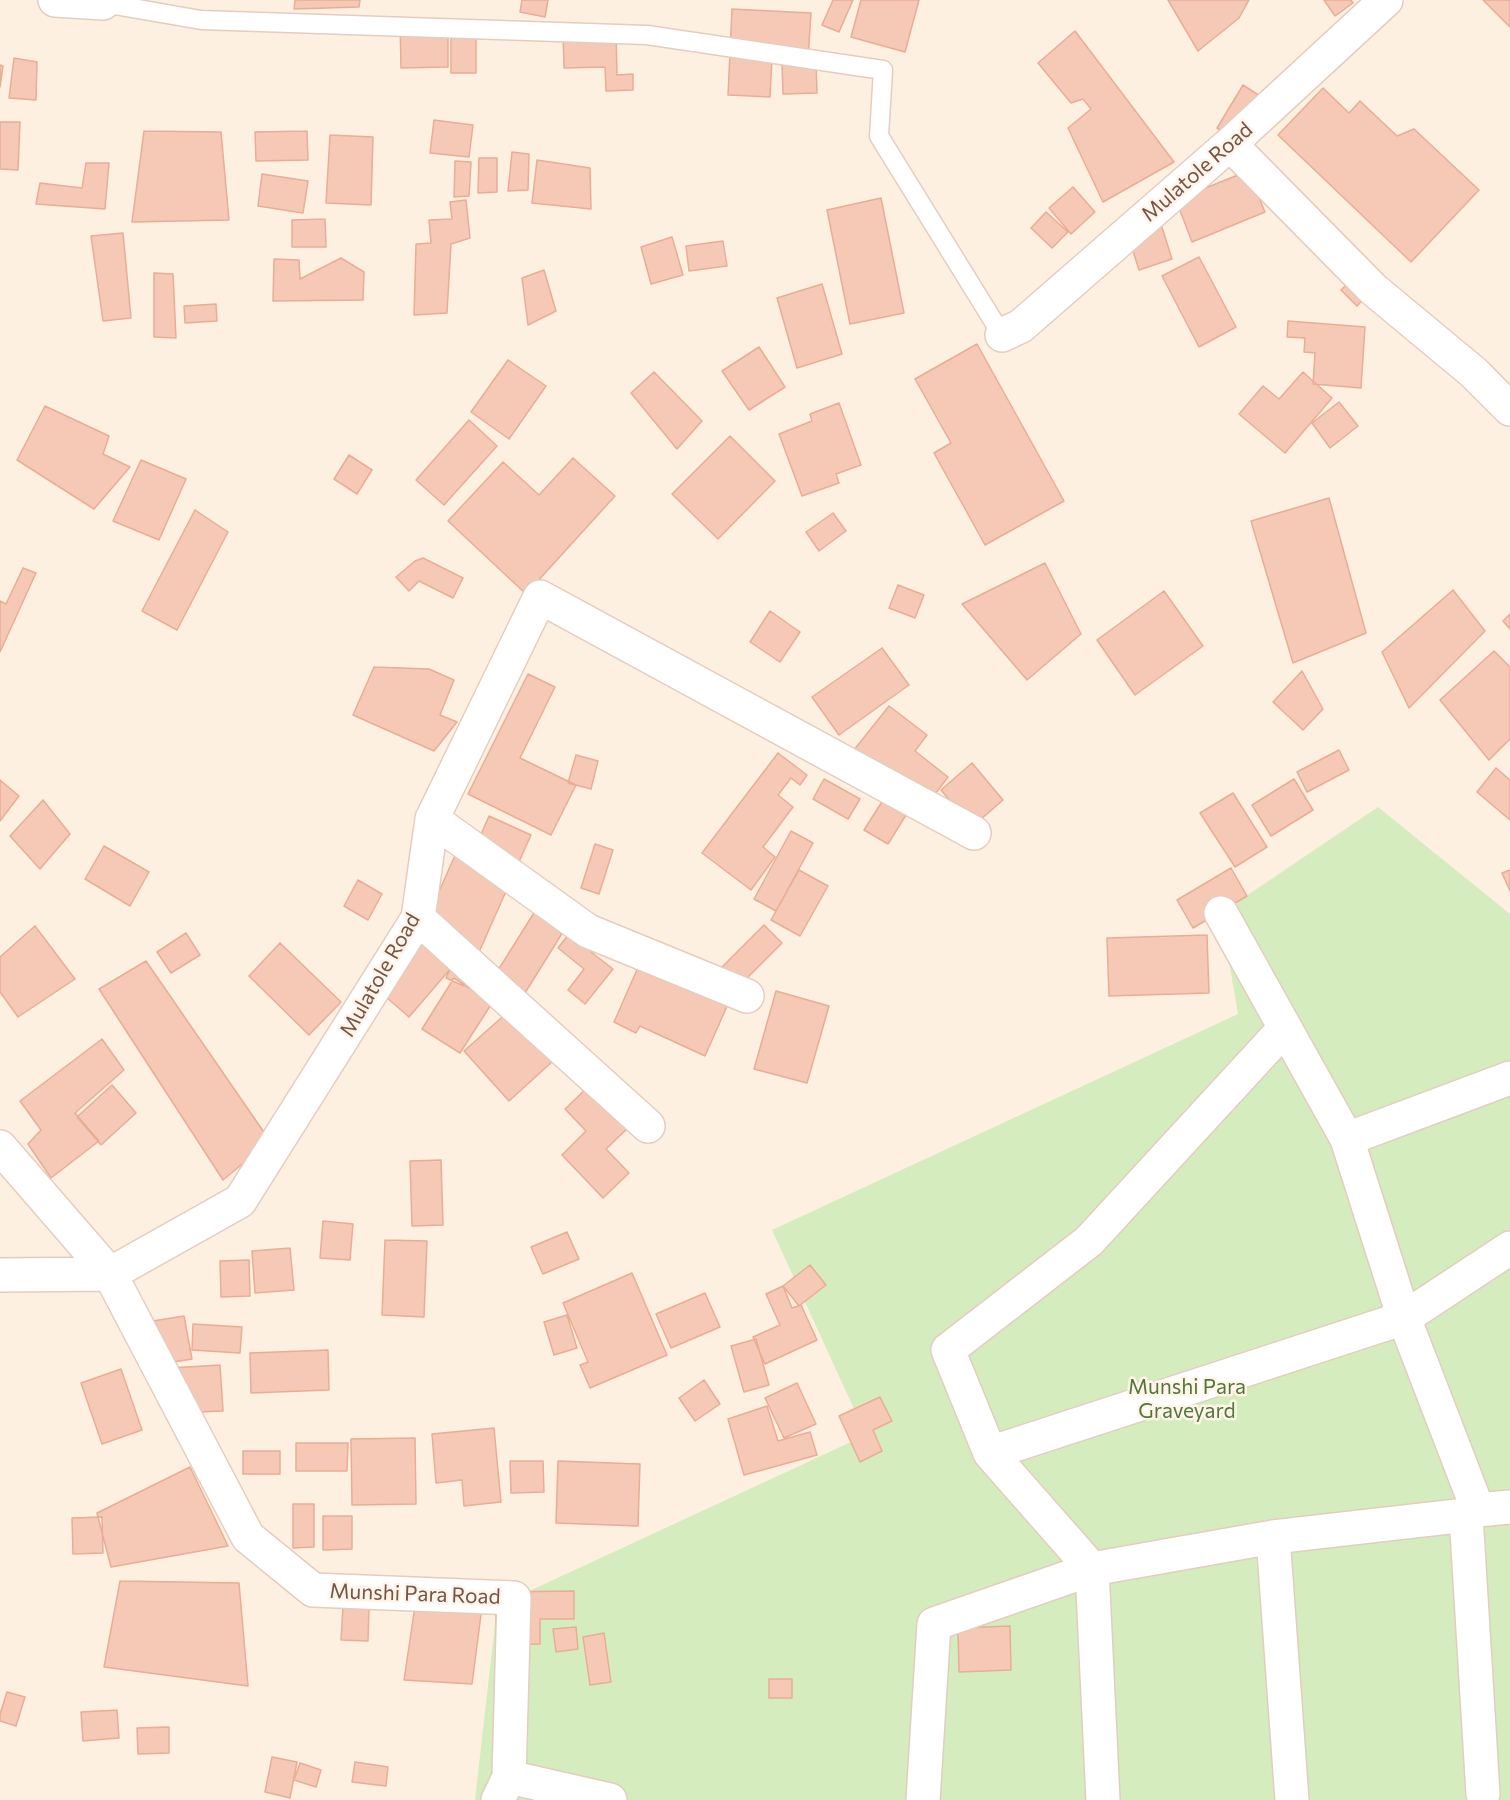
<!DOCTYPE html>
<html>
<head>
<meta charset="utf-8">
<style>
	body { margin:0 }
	canvas { display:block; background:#fef0e0 }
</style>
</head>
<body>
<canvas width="1510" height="1800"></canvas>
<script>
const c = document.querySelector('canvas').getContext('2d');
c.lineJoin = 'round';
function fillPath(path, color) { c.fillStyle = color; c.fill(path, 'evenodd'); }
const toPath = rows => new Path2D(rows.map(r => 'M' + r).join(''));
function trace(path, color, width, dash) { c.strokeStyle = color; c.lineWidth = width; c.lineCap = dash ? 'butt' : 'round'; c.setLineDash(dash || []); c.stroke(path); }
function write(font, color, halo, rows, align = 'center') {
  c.font = font + ' Commissioner,sans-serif'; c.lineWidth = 5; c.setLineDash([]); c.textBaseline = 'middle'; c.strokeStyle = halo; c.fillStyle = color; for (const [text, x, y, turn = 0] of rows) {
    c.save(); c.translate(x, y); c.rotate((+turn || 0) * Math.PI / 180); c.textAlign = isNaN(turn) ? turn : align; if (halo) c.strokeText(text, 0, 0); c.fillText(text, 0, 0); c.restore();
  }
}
fillPath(toPath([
	[1378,807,1510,914,1510,1800,475,1800,497,1606,866,1435,772,1230,1238,1014,1221,913]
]), '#d5ecbe');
const building = toPath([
	[295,0,360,0,359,7,294,9,295,0],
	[522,0,548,0,545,17,520,12,522,0],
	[833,0,853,0,839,32,822,25,833,0],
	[861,0,919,0,905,52,851,37,861,0],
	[1168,0,1249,0,1239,18,1198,51,1168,0],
	[1324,0,1351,0,1353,3,1335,16,1324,0],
	[1483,0,1510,0,1510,27,1483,0],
	[732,9,811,13,808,60,772,58,770,97,728,95,732,9],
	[448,21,448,67,401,68,400,22,448,21],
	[616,30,617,75,633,74,633,90,606,91,605,67,564,68,563,32,616,30],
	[1075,31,1174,162,1103,202,1068,128,1091,109,1083,99,1071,103,1038,63,1075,31],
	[451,33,476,33,476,73,451,73,451,33],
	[14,58,37,62,36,100,9,98,14,58],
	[816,62,817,93,783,94,782,63,816,62],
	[0,65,3,66,0,87,0,65],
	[1243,85,1263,98,1237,140,1217,128,1243,85],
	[1323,88,1349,113,1360,101,1397,136,1414,129,1479,190,1411,262,1278,135,1323,88],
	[434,120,473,125,469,157,430,153,434,120],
	[0,122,20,122,18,170,0,169,0,122],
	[144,131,221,132,229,220,132,222,144,131],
	[307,131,308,160,256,161,255,132,307,131],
	[330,135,373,137,371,205,326,203,330,135],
	[512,152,529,154,528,190,508,191,512,152],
	[479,158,497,158,497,192,478,193,479,158],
	[537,160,590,168,591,209,532,203,537,160],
	[455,161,471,162,469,196,454,197,455,161],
	[86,163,109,163,105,209,36,204,40,183,82,188,86,163],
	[1248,171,1265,212,1192,242,1176,200,1248,171],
	[262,174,308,181,303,213,258,206,262,174],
	[1073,187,1095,212,1071,234,1049,208,1073,187],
	[881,198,904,313,850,324,827,210,881,198],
	[466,200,470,238,451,244,447,313,414,315,416,244,431,243,429,220,452,219,450,202,466,200],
	[1046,212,1068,232,1052,248,1031,228,1046,212],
	[325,219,326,247,292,247,292,220,325,219],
	[1160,221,1172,259,1139,270,1127,232,1160,221],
	[123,233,131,318,103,321,91,236,123,233],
	[672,237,683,275,651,284,641,247,672,237],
	[723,241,727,266,689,271,686,246,723,241],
	[1199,257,1236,327,1199,347,1162,276,1199,257],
	[341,258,364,272,363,300,273,301,274,259,299,260,300,279,341,258],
	[544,270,556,311,528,325,522,278,544,270],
	[1359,272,1374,288,1357,306,1341,290,1359,272],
	[154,273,173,274,176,338,154,337,154,273],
	[822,284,842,354,797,368,777,298,822,284],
	[216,304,217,321,185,323,184,306,216,304],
	[1288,321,1365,327,1361,388,1313,384,1315,353,1304,352,1305,338,1287,337,1288,321],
	[977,344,1064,501,985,545,934,453,951,443,915,379,977,344],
	[759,347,785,387,749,410,722,371,759,347],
	[508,360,546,386,509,439,471,412,508,360],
	[654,372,702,421,677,449,631,393,654,372],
	[1303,372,1332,398,1285,453,1239,414,1263,386,1279,399,1303,372],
	[1339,402,1358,426,1330,448,1312,423,1339,402],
	[839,403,861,465,836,474,839,483,802,496,779,434,812,421,810,414,839,403],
	[45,406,109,436,103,454,130,467,94,509,17,460,45,406],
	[469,420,497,446,444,505,416,480,469,420],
	[730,436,775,481,718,539,672,494,730,436],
	[349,455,372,470,357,494,334,479,349,455],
	[573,458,615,496,526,594,448,521,503,462,539,495,573,458],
	[141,460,186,479,159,540,113,521,141,460],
	[1329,498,1366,633,1293,663,1251,521,1329,498],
	[195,510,228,532,177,630,142,611,195,510],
	[833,513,846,531,819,551,806,532,833,513],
	[423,558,463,578,453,598,419,581,409,591,396,577,415,561,423,558],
	[1045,563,1081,634,1027,680,962,604,1045,563],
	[23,568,36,573,0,652,0,601,6,604,23,568],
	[898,585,924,595,915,618,889,608,898,585],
	[1453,590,1485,631,1409,708,1382,652,1453,590],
	[1164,591,1203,646,1135,695,1097,640,1164,591],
	[770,611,800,632,780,662,750,642,770,611],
	[1510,614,1510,629,1503,621,1510,614],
	[882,648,909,685,839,735,812,697,882,648],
	[1494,651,1510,667,1510,739,1489,760,1440,700,1494,651],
	[374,667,429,669,454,680,440,715,457,722,434,751,353,715,374,667],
	[1302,671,1323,709,1303,730,1273,702,1302,671],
	[528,674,555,687,520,758,576,785,551,835,468,794,528,674],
	[889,706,927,735,915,751,948,777,926,806,854,750,889,706],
	[1339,750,1349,770,1307,792,1297,772,1339,750],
	[778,753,807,775,800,785,791,778,778,795,793,807,763,847,775,857,751,890,702,853,778,753],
	[576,755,598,761,591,789,568,783,576,755],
	[972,763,1003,800,972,827,941,790,972,763],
	[1496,768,1510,780,1510,820,1477,792,1496,768],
	[824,779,860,799,848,819,813,799,824,779],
	[1294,779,1313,810,1271,836,1252,805,1294,779],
	[0,780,19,796,0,821,0,780],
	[1233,793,1267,847,1235,867,1200,813,1233,793],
	[43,800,70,834,40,869,10,836,43,800],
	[883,800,906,815,888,844,864,830,883,800],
	[489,816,531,835,464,986,446,978,463,941,425,923,465,833,479,839,489,816],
	[791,831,813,843,776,911,754,899,791,831],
	[595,844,613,850,599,894,581,888,595,844],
	[104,846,149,872,130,906,85,879,104,846],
	[1231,868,1247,896,1193,928,1177,900,1231,868],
	[799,870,828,886,800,936,771,920,799,870],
	[1510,870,1510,891,1502,873,1510,870],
	[358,880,382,894,368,920,344,906,358,880],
	[537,908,566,927,520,1001,490,983,537,908],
	[581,919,603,937,591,952,613,969,585,1004,568,990,584,969,558,948,581,919],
	[764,925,782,943,740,985,722,967,764,925],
	[35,926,75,979,18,1017,0,992,0,957,35,926],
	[433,926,464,953,409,1017,378,990,433,926],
	[186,933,200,955,171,973,157,952,186,933],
	[1207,935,1209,993,1109,996,1107,938,1207,935],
	[280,943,341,1002,309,1035,249,976,280,943],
	[643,956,732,995,705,1056,640,1026,636,1033,614,1022,643,956],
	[146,961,270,1141,223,1180,99,989,146,961],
	[454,978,492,1003,460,1053,422,1029,454,978],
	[776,991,829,1006,807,1083,754,1069,776,991],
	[509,1011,553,1061,509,1101,464,1051,509,1011],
	[102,1039,124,1070,75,1113,99,1141,51,1178,28,1144,41,1130,20,1101,102,1039],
	[112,1085,136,1113,101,1145,77,1117,112,1085],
	[588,1087,628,1128,606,1149,629,1173,603,1198,562,1155,586,1131,565,1109,588,1087],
	[441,1160,443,1225,412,1226,410,1161,441,1160],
	[323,1221,353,1224,350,1260,320,1258,323,1221],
	[567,1232,579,1259,543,1274,531,1247,567,1232],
	[385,1240,427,1241,424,1317,382,1315,385,1240],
	[290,1248,294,1290,255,1293,252,1251,290,1248],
	[249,1260,250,1296,221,1297,220,1261,249,1260],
	[810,1265,826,1285,799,1306,783,1286,810,1265],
	[632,1273,667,1355,590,1388,580,1365,588,1362,563,1303,632,1273],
	[783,1286,792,1308,801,1305,817,1340,765,1364,753,1337,780,1325,766,1294,783,1286],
	[705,1293,720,1327,671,1348,656,1314,705,1293],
	[567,1315,577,1348,554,1355,544,1322,567,1315],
	[184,1316,192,1359,142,1367,134,1324,184,1316],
	[193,1324,242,1327,240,1353,192,1350,193,1324],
	[756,1339,769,1385,744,1392,731,1346,756,1339],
	[328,1350,329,1390,251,1393,250,1353,328,1350],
	[220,1365,223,1411,172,1413,170,1368,220,1365],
	[121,1369,142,1430,102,1444,81,1383,121,1369],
	[704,1380,720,1404,695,1421,679,1398,704,1380],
	[797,1383,816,1424,784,1438,765,1398,797,1383],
	[880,1397,892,1421,873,1430,882,1451,860,1462,839,1416,880,1397],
	[767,1406,778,1441,810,1432,817,1455,744,1475,728,1419,767,1406],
	[494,1428,501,1502,464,1506,462,1480,436,1483,432,1434,494,1428],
	[415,1438,416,1504,352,1505,351,1439,415,1438],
	[296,1443,348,1443,347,1471,296,1471,296,1443],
	[243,1451,280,1451,280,1474,243,1474,243,1451],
	[510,1461,543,1461,544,1492,511,1493,510,1461],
	[558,1461,640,1464,638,1526,556,1523,558,1461],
	[190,1467,228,1546,111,1567,97,1513,190,1467],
	[293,1504,314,1504,314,1547,293,1548,293,1504],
	[323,1516,352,1516,352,1549,323,1550,323,1516],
	[102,1517,103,1553,73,1554,72,1518,102,1517],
	[120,1581,239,1583,248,1686,104,1667,120,1581],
	[574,1591,574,1619,540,1619,540,1644,496,1645,496,1592,574,1591],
	[343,1606,369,1607,368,1641,341,1640,343,1606],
	[415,1606,482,1607,472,1684,404,1680,415,1606],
	[1010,1626,1011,1670,959,1672,958,1628,1010,1626],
	[576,1627,578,1649,556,1652,553,1629,576,1627],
	[604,1633,611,1682,590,1685,583,1637,604,1633],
	[769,1679,792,1679,792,1698,769,1698,769,1679],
	[7,1692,25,1697,16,1726,0,1721,0,1714,7,1692],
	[117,1710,119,1738,83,1741,81,1712,117,1710],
	[169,1727,169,1753,138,1754,137,1728,169,1727],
	[272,1757,297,1762,290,1798,265,1792,272,1757],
	[355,1762,388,1767,386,1786,352,1782,355,1762],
	[300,1763,321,1770,316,1787,294,1780,300,1763]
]);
fillPath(building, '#f5c9b6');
trace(building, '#e9ad95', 1.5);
const service = toPath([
	[103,3,201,20,647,35,883,70,879,136,1002,335]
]);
const minor = toPath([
	[55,0,103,3],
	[1230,144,1373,289,1473,372,1510,409],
	[1002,335,1021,326,1230,144,1386,0],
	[432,819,588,931,747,996],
	[1221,913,1347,1139,1404,1318,1478,1510],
	[418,918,648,1126],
	[1347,1139,1510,1078],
	[0,1147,110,1274,248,1537,313,1590,514,1598,509,1777,498,1800],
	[0,1275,110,1274,240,1201,418,918,432,819,540,597,974,833],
	[990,1453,1404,1318,1510,1248],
	[1466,1515,1483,1794],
	[1273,1537,1292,1800],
	[509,1777,610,1800],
	[923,1800,934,1624,1092,1569,1273,1537,1466,1515,1478,1510,1510,1507],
	[1103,1800,1092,1569,990,1453,948,1350,1089,1241,1285,1028]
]);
trace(service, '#e4cdbf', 21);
trace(minor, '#e4cdbf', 36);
trace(service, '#fff', 18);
trace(minor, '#fff', 33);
write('21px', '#765346', '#fff4e8', [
	["Mulatole Road",1197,172,-41],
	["Mulatole Road",380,975,-60],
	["Munshi Para Road",415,1594,2]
]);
write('21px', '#52773b', '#fff4e8', [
	["Munshi Para",1187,1387],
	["Graveyard",1187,1411]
]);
</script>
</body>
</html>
